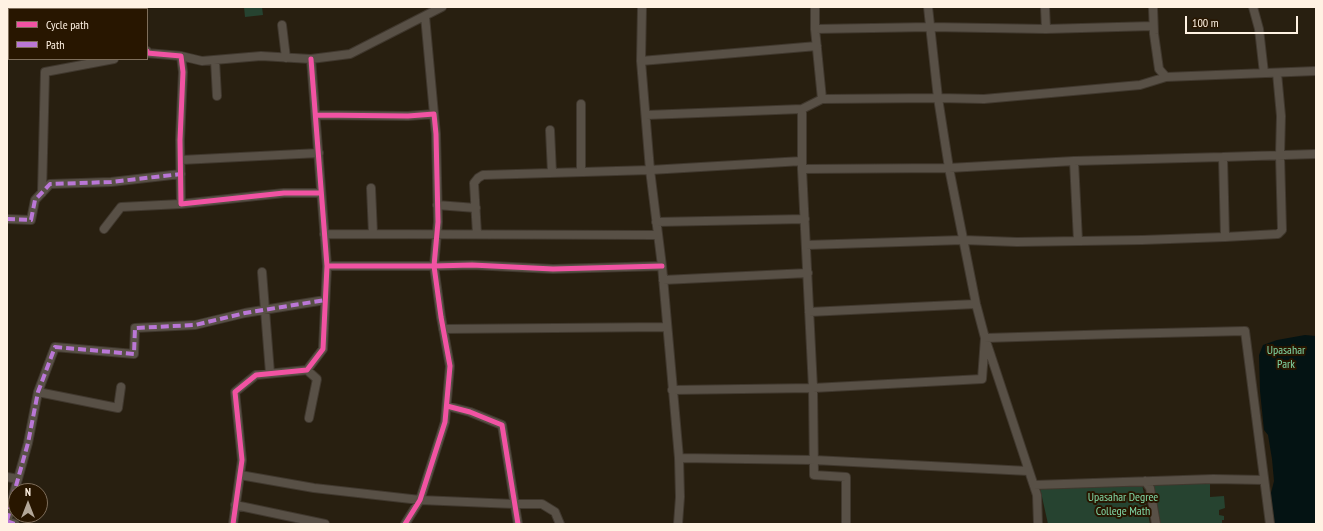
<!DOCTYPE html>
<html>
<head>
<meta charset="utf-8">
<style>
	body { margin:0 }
	#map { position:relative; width:1323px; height:531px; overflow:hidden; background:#281f10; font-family:"PT Sans Narrow",sans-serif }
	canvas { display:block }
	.frame { position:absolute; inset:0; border:8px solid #fff2e3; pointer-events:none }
	.legend { position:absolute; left:8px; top:8px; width:140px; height:52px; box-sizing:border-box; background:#281600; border:1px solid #7e6e5b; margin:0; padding:5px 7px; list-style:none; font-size:12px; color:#fff2e3 }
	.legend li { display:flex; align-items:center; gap:8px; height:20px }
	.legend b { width:20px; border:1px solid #7e6e5b }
	.north { position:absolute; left:8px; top:483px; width:40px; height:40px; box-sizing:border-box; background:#281600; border:1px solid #7e6e5b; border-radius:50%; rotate:0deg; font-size:11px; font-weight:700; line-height:16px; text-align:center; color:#fff2e3 }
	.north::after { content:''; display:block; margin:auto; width:14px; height:18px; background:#b4a899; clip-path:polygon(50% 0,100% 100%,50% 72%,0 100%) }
	.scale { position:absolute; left:1185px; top:16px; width:113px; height:18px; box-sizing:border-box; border:2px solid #fff2e3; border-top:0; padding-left:5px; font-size:12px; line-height:14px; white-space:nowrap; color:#fff2e3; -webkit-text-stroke:3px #281600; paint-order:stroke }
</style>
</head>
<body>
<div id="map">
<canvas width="1323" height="531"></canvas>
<div class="frame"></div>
<ul class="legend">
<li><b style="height:5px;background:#f153a3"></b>Cycle path</li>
<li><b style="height:5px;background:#ba77d6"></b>Path</li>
</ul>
<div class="north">N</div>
<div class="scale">100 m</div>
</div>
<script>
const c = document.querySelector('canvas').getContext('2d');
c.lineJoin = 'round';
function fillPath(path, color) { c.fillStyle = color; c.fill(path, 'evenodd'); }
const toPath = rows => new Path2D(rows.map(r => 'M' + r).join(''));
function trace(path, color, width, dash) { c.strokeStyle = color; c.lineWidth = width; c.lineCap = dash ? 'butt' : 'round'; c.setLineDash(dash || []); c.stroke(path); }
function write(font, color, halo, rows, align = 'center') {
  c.font = font + ' "PT Sans Narrow",sans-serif'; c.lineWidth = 4; c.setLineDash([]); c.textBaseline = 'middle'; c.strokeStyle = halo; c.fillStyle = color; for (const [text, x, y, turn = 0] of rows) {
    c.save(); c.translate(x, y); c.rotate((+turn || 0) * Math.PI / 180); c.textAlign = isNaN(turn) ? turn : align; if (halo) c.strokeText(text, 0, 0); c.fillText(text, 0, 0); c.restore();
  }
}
fillPath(toPath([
	[244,7,262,7,263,15,245,17],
	[1210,480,1210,497,1224,496,1225,508,1219,510,1219,515,1224,516,1224,520,1222,520,1222,524,1158,524,1152,484],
	[1142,484,1150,524,1048,524,1040,488]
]), '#264330');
fillPath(toPath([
	[1305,335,1316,336,1316,524,1272,524,1271,493,1274,481,1272,459,1268,435,1264,430,1260,391,1259,355,1263,345,1277,340]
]), '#041313');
const street = toPath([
	[133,7,133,9],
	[642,7,641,61,650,170,662,266,679,458,680,497,678,524],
	[815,7,815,29,822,99,802,109,802,169,813,388,814,475,846,477,846,524],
	[928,7,938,98,949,168,976,304,985,338,1037,495,1038,524],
	[1045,7,1046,29],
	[1153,7,1154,34,1159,69,1166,77,1316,71],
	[1253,7,1259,29,1264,73],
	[425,16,434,114],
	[282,25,286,58],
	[815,29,930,27,1046,29,1153,26],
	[147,51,147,53,181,56,183,72,180,140,181,204,284,193,321,193],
	[181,56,202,61,261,56,311,59,350,54,442,7],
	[215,60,217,96],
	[641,61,817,46],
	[822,99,938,98,984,99,1140,85,1166,77],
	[581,104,581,172],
	[316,115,408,116,434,114,436,134,438,222,434,266,327,266],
	[646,115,802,109],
	[550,130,552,173],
	[1223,157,1316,154],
	[181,160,319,153],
	[802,169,949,168,1074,161,1078,241],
	[371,188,373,234],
	[42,193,45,72,114,59],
	[437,205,476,208],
	[7,219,31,220,35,200,50,184,111,182,181,174],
	[656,222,805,219],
	[104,229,121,207,181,204],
	[324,234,658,235],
	[477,234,474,183,478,178,483,175,650,170,802,161],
	[1225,237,1278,234,1282,230,1280,155,1281,116,1277,73],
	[806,245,963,240,1017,242,1142,240,1225,237,1223,157,1074,161],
	[262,272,270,373],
	[663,280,808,273],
	[809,312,976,304],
	[443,329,667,327],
	[307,370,317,379,309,418],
	[672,390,813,388,982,379,985,338,1117,334,1245,331,1270,524],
	[38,392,118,408,121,387],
	[447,406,470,412,502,425,518,524],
	[679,458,814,460,1028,471],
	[240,475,314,488,420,500,514,504,542,504,555,512,560,524],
	[7,477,18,479],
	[1145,481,1150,488,1156,524],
	[1034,485,1213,479,1264,480],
	[235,505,325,524],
	[7,521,15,524],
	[7,522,14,493,28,443,38,392,55,347,134,354,135,328,195,325,245,313,325,300],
	[233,524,242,460,235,392,256,375,307,370,323,349,327,266,311,59],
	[405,524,420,500,445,422,450,366,441,317,434,266,472,265,553,269,662,266]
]);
trace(street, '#40382e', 10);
trace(street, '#585046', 8);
trace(toPath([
	[7,219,31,220,35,200,50,184,111,182,181,174],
	[7,521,14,493,28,443,38,392,55,347,134,354,135,328,195,325,245,313,325,300],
	[7,521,15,524]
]), '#ba77d6', 4, [8, 4]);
trace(toPath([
	[147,51,147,53,181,56,183,72,180,140,181,204,284,193,321,193],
	[316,115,408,116,434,114,436,134,438,222,434,266,327,266],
	[447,406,470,412,502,425,518,524],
	[233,524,242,460,235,392,256,375,307,370,323,349,327,266,311,59],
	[405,524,420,500,445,422,450,366,441,317,434,266,472,265,553,269,662,266]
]), '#f153a3', 5);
write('12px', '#80d7a5', '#281600', [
	["Upasahar",1286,351],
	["Park",1286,365],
	["Upasahar Degree",1123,498],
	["College Math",1123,512]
]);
</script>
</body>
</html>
